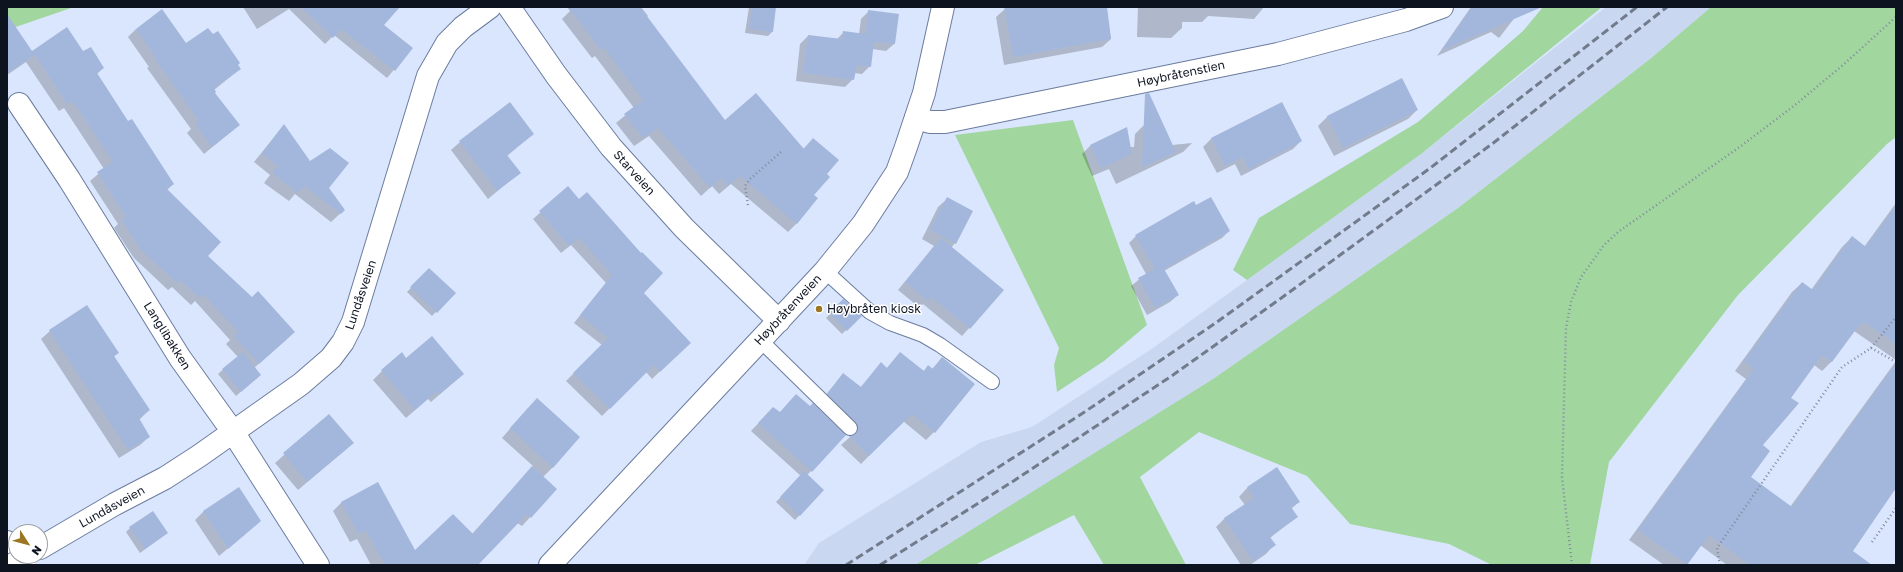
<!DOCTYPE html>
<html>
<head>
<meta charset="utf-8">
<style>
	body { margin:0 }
	#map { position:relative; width:1903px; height:572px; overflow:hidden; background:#dae6fd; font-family:"Golos Text",sans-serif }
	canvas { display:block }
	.frame { position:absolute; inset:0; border:8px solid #0d1420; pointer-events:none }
	.north { position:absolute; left:8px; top:524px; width:40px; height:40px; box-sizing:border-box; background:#fff; border:1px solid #9ea1a6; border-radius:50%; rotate:126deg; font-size:11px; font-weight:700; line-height:16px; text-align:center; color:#0d1420 }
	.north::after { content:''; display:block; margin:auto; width:14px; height:18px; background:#9c7722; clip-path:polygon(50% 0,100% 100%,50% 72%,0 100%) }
</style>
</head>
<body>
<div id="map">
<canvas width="1903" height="572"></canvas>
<div class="frame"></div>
<div class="north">N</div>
</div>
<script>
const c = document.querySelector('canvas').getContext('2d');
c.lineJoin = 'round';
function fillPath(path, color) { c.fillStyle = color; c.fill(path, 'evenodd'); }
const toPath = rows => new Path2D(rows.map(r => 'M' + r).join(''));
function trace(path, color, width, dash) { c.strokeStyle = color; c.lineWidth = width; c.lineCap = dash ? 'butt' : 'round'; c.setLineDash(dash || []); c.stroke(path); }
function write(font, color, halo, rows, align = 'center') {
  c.font = font + ' "Golos Text",sans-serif'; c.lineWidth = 3; c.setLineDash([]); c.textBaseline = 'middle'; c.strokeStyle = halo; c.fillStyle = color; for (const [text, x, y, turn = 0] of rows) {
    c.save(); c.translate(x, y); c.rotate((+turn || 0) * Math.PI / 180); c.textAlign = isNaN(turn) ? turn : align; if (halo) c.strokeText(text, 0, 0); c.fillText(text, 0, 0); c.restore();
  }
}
fillPath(toPath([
	[1606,7,1711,7,1650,59,1458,208,1213,379,1019,501,915,565,804,565,819,543,981,442,1032,427,1153,348,1421,154]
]), '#c9d7f1');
fillPath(toPath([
	[7,7,74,7,7,30],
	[1543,7,1602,7,1421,154,1247,280,1233,270,1259,218,1418,122,1523,31],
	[1711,7,1896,7,1896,137,1887,144,1738,295,1609,462,1590,565,1492,565,1449,544,1350,524,1307,476,1199,432,1140,477,1186,565,1104,565,1074,515,975,565,915,565,1213,379,1458,208,1650,59],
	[1073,120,1147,325,1104,361,1057,392,1054,365,1059,348,955,135]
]), '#a1d69f');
fillPath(toPath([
	[243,7,399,7,382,25,412,48,387,78,334,35,325,44,289,9,257,29],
	[567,7,641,7,648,16,647,17,725,122,803,149,813,139,826,174,797,223,788,232,731,184,719,194,712,186,701,196,649,136,634,146,616,123,634,108,595,56,592,58,562,19,570,11],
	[749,7,775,7,772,32,768,36,745,33],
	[1016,7,1106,7,1111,39,1102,47,1004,65,996,17,1005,9],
	[1138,7,1264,7,1254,19,1208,16,1202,22,1182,22,1182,28,1171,38,1137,37],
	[1471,7,1523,7,1499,38,1491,32,1437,56],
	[869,11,894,44,886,51,872,49,870,66,862,74,854,73,853,79,845,87,796,81,800,44,808,36,837,39,844,32,859,34,861,19],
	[136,29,186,44,237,65,240,69,214,90,214,93,239,125,204,154,187,133,191,129,147,68,149,67,128,37],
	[7,37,32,52,83,53,103,68,97,74,128,122,173,184,167,190,206,256,286,340,254,368,260,375,236,396,218,374,238,357,226,344,230,340,195,301,191,305,172,287,168,290,134,258,114,228,118,224,90,181,104,169,68,114,64,108,59,111,26,62,7,75],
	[1401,79,1417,110,1408,119,1334,156,1318,126,1327,117],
	[1281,103,1301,141,1293,149,1241,176,1235,164,1217,173,1203,147,1211,139],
	[284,125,344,210,331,222,295,194,289,201,264,183,270,175,254,162],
	[1144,125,1172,145,1192,143,1183,152,1116,184,1109,169,1092,176,1082,154,1090,146,1134,147,1135,134],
	[533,134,507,156,519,173,488,199,451,150,460,142],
	[568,188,682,350,652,379,646,372,602,416,566,381,602,345,574,323,606,283,571,245,561,253,533,219],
	[947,199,955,243,951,248,1002,291,962,336,923,304,920,308,898,290,934,246,922,239,938,207],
	[1896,203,1896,360,1854,331,1832,361,1822,371,1814,365,1790,398,1761,446,1749,477,1790,507,1896,361,1896,488,1851,551,1870,565,1727,565,1700,545,1686,565,1664,565,1629,540,1746,379,1735,371,1792,292,1802,283,1811,290,1842,247,1852,237,1864,247],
	[1196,207,1229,231,1222,238,1164,271,1178,295,1170,302,1147,315,1131,286,1146,274,1129,243,1136,236],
	[429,269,454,293,432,316,407,292],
	[843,301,860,316,842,334,826,318],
	[50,331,117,353,114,357,149,410,139,420,149,437,140,445,119,458,41,339],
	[900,353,923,372,928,366,932,369,942,358,934,432,926,440,903,421,861,464,841,445,850,437,848,430,820,402,843,374,860,388,881,364,887,368],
	[406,359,463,374,431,402,428,399,406,418,373,380,382,371],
	[528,408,553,467,543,477,556,489,522,526,517,523,476,565,371,565,357,539,350,542,333,511,342,502,415,552,472,534,533,466,502,438],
	[773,408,779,413,811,471,807,475,823,490,795,520,776,502,801,476,751,431],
	[329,415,344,451,298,490,275,463],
	[1277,469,1299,502,1291,509,1296,517,1270,538,1274,545,1266,554,1250,565,1241,565,1216,527,1225,518,1245,505,1239,497,1247,488],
	[204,511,251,529,219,556,195,520],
	[130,528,167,533,140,553,126,532]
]), '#0003');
fillPath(toPath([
	[301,7,400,7,384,25,413,48,395,71,341,29,333,38],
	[568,7,640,7,725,120,756,93,804,149,813,138,839,160,827,174,830,177,814,195,818,198,797,224,740,176,728,186,721,178,710,188,658,128,643,138,624,114,643,100,604,48,601,50],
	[752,7,776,7,773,32,749,29],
	[1004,7,1107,7,1111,39,1013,57],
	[1472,7,1542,7,1442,50],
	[162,9,186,43,208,28,213,34,218,31,240,63,238,65,241,69,214,88,216,92,215,93,240,125,212,147,195,124,199,121,155,59,156,58,136,29],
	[868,10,899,14,895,44,874,42,871,67,857,65,854,80,803,73,808,35,842,39,843,31,866,34],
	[7,14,32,51,67,27,83,51,91,47,104,68,97,73,128,121,132,119,174,184,167,189,221,242,208,256,252,297,258,291,295,332,259,364,234,336,238,332,203,294,200,298,180,280,177,283,141,250,122,220,126,217,97,172,113,162,76,106,72,101,67,104,35,55,7,73],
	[1402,78,1418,110,1343,148,1327,116],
	[1149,93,1176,152,1142,167,1145,94],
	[510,102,534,134,507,155,521,173,497,191,459,141],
	[1282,102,1302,141,1249,169,1243,157,1225,166,1211,138],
	[284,124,310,161,330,148,349,163,329,188,345,210,341,214,304,186,298,193,272,173,278,166,262,153],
	[1127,127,1132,154,1101,168,1090,145],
	[568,186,579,199,587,192,641,253,642,252,663,273,644,293,691,343,660,372,654,365,610,409,573,373,608,338,580,315,612,275,579,238,569,246,539,211],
	[947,197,973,211,956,244,930,230],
	[1211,197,1230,231,1164,269,1179,295,1155,308,1138,278,1155,269,1135,235,1194,201,1196,205],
	[1896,206,1896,344,1864,322,1861,325,1860,324,1832,362,1822,355,1791,398,1799,403,1763,445,1770,451,1751,477,1792,507,1896,363,1896,488,1853,551,1872,565,1750,565,1709,535,1687,565,1638,530,1754,369,1744,361,1802,282,1813,290,1852,236,1866,247],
	[941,238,1004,290,970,329,931,297,928,301,905,282],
	[429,268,456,293,437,313,410,287],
	[843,299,862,316,847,331,829,313],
	[87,305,119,353,114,356,150,410,139,418,150,437,128,450,49,330],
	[432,336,464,374,440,394,437,391,415,410,381,370,402,352,406,358],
	[243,352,261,375,241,392,222,369],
	[900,352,924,371,928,365,933,369,942,357,975,384,935,433,912,414,869,456,849,436,856,434,858,430,856,422,827,394,843,373,861,387,881,362,887,368],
	[796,394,810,406,813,403,846,435,812,472,758,423,773,407,780,412],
	[537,398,580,437,553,468,510,428],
	[329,414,354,443,307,482,283,453],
	[532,466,557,489,531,518,527,514,478,565,385,565,366,531,359,534,341,502,378,482,415,550,453,514,473,534],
	[1277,467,1300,502,1291,507,1298,517,1270,537,1276,545,1253,561,1224,518,1254,498,1247,487],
	[804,471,824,490,800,516,780,497],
	[239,487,261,521,228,549,203,511],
	[153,511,168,533,145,549,129,527]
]), '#a3b6db');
const service = toPath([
	[825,271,870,312,890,323,923,335,940,345,992,382],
	[760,340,850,428]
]);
const minor = toPath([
	[19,104,69,179,180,358,233,432,318,565],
	[916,118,930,122,945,122,1278,54,1406,20,1442,7],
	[40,548,115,504,165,478,199,456,301,384,331,358,343,342,353,322,428,76,447,43,463,27,490,7]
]);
const tertiary = toPath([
	[509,7,556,75,611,147,684,228,779,321],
	[550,565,825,271,863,224,897,172,906,147,924,93,943,7]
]);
const motorway = toPath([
	[7,542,22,565]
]);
trace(service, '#6b7c9f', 16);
trace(minor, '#6b7c9f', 24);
trace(tertiary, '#6b7c9f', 24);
trace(motorway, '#6b7c9f', 24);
trace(toPath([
	[748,205,745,186,750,179,781,152],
	[1871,348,1896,362],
	[1872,542,1896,508],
	[1572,565,1562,477,1566,328,1571,302,1581,277,1604,245,1618,232,1741,146,1795,105,1843,65,1896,17],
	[1720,565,1717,548,1842,367,1871,348,1896,317]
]), '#818b9d', 2.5, [1, 3]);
trace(service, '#fff', 14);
trace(minor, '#fff', 22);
trace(tertiary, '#fff', 22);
trace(motorway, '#fff', 22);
trace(toPath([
	[846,565,1083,413,1217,322,1429,169,1637,7],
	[880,565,1012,482,1173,375,1280,299,1492,144,1667,7]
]), '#717b8c', 3, [8, 4]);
const minorBridge = toPath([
	[12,565,27,556]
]);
trace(minorBridge, '#6b7c9f', 24, []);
trace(minorBridge, '#fff', 22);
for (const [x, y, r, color] of [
	[819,309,4,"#9c7722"]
]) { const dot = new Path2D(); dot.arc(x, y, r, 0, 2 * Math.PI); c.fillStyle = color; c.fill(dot); trace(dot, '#fff', 1.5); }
write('12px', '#0d1420', '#fff', [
	["Høybråtenstien",1181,74,-12],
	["Starveien",634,173,48],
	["Lundåsveien",361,295,-71],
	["Høybråtenveien",788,310,-47],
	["Langlibakken",167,336,58],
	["Lundåsveien",112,507,-29]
]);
write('12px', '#0d1420', '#fff', [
	["Høybråten kiosk",827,309]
], 'left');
</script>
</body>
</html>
